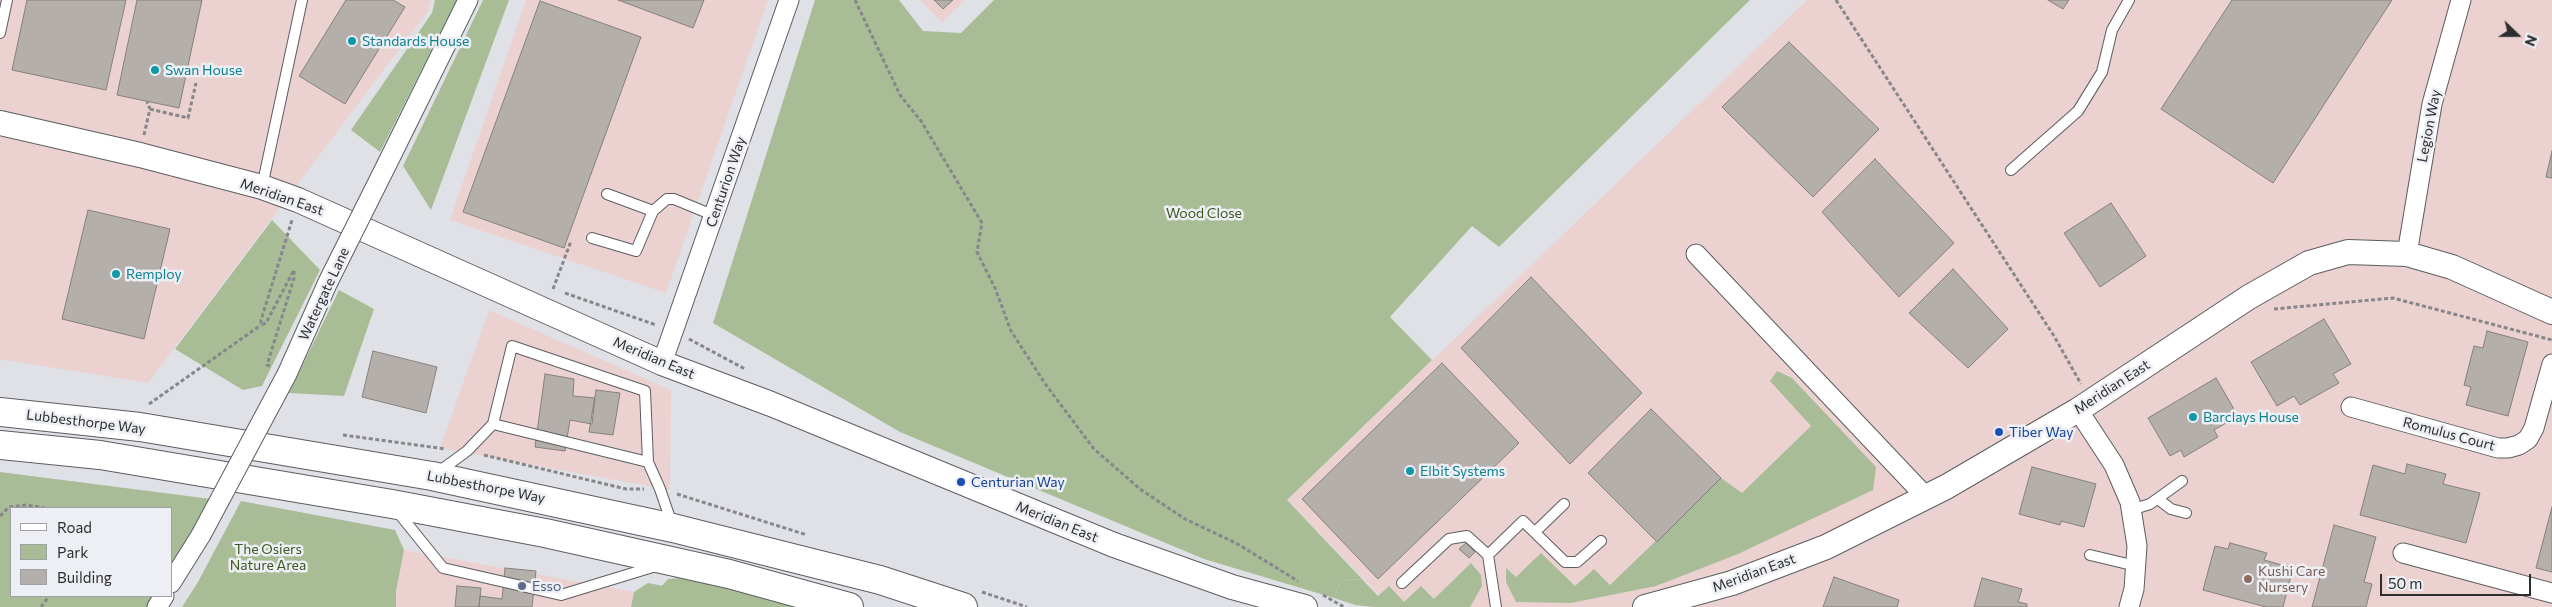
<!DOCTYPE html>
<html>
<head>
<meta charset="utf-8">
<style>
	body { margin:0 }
	#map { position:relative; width:2552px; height:607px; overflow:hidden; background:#e0e1e7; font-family:Commissioner,sans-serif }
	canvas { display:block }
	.legend { position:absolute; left:10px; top:507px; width:162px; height:90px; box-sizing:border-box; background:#edeff5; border:1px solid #a0a1a6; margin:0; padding:6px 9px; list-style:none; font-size:15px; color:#2c2d2f }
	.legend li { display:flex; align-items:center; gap:10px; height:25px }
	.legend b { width:25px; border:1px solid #a0a1a6 }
	.north { position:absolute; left:2492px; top:10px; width:50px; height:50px; -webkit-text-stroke:4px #edeff5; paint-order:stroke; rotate:112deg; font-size:14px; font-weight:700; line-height:20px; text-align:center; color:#2c2d2f }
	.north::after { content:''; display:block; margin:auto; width:18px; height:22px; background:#2c2d2f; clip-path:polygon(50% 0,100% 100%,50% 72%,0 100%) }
	.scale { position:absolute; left:2380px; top:574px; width:151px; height:22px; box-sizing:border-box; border:2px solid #2c2d2f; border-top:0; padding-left:6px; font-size:15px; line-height:18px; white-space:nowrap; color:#2c2d2f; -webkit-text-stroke:4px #edeff5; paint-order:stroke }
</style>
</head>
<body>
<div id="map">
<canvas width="2552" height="607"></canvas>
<ul class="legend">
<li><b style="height:6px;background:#fff"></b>Road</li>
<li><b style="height:14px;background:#a9bc98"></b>Park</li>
<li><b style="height:14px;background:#b5afac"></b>Building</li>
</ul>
<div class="north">N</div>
<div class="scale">50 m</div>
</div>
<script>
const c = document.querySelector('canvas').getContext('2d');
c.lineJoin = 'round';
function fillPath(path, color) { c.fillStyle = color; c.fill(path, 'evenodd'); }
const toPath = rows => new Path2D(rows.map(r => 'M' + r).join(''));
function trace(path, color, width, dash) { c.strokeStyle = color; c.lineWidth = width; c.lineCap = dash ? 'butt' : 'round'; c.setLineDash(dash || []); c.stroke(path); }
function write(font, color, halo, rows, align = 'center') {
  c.font = font + ' Commissioner,sans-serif'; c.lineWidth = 5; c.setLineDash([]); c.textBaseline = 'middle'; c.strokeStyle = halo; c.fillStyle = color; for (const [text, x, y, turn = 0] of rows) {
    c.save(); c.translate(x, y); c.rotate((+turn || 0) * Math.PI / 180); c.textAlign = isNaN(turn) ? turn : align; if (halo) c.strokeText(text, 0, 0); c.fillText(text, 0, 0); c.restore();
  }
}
fillPath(toPath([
	[0,0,431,0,428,11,148,383,0,359],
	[526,0,768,0,666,293,450,220],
	[920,0,965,0,942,23],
	[1807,0,2552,0,2552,607,1391,607,1287,500],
	[489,310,671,390,670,490,440,448],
	[404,550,634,592,631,607,393,607]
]), '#ebd1d0');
fillPath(toPath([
	[1777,371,1792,378,1876,467,1873,490,1738,554,1656,586,1571,603,1516,602,1506,582,1506,568,1516,577,1541,553,1575,586,1594,569,1610,585,1721,478,1742,493,1811,426,1770,381],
	[0,472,211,499,171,573,171,508,11,508,11,596,156,596,149,607,0,607],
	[241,501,395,530,404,550,393,607,182,607,198,582],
	[1471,563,1481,575,1482,586,1470,607,1374,607,1355,605,1334,598,1340,581,1362,579,1378,596,1389,586,1404,602,1421,586,1434,599],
	[648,583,771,607,631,607,634,592]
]), '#a9bc98');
fillPath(toPath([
	[435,0,457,0,380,152,351,130,432,13],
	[483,0,509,0,431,210,403,166],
	[815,0,899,0,923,31,961,33,994,0,1750,0,1499,247,1472,226,1390,317,1432,360,1287,500,1362,579,1340,581,1334,598,1204,559,900,432,713,323],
	[272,220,320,270,262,386,243,390,175,349],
	[339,290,374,309,344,396,289,393],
	[112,496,134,508,66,508,72,501],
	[277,517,396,543,396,607,187,607,234,524],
	[11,518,11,596,149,596,143,607,0,607,0,525],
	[729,574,849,607,643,607,668,579]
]), '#a8bd96');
const building = toPath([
	[27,0,126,0,106,90,12,70,27,0],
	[137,0,202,0,179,108,117,95,137,0],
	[346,0,393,0,405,7,345,104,299,76,346,0],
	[618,0,704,0,693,28,618,0],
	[934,0,953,0,943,9,934,0],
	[2048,0,2069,0,2063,9,2048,0],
	[2232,0,2392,0,2273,183,2161,109,2232,0],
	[540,1,641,37,564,248,463,212,540,1],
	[1789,42,1879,129,1813,197,1722,107,1789,42],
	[2552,151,2552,178,2546,177,2552,151],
	[1875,159,1954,243,1899,297,1822,212,1875,159],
	[2111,203,2146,256,2100,287,2064,233,2111,203],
	[88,210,170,229,144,339,62,319,88,210],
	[1953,269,2008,329,1968,368,1909,313,1953,269],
	[1531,277,1642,393,1570,464,1461,348,1531,277],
	[2324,319,2351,364,2333,374,2339,383,2300,405,2294,396,2277,406,2251,362,2324,319],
	[2487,331,2528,342,2508,416,2466,405,2471,387,2464,385,2474,346,2483,348,2487,331],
	[373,351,437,367,426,413,362,397,373,351],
	[1442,363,1519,443,1378,579,1302,499,1442,363],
	[545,374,574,379,573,396,595,398,592,424,570,420,565,451,535,447,545,374],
	[2216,378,2238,416,2214,430,2218,437,2184,457,2181,450,2170,456,2148,418,2216,378],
	[596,390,620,393,613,435,589,432,596,390],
	[1651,409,1721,478,1657,542,1588,473,1651,409],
	[2407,464,2446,474,2443,484,2480,493,2466,543,2360,515,2373,465,2405,474,2407,464],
	[2032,467,2096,484,2084,527,2061,521,2060,525,2019,514,2032,467],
	[2552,507,2552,572,2536,568,2552,507],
	[2334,525,2376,537,2364,582,2372,584,2366,607,2312,607,2334,525],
	[1466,543,1475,552,1469,558,1459,549,1466,543],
	[2230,543,2267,553,2264,560,2293,568,2283,607,2266,607,2203,590,2215,546,2228,549,2230,543],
	[505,568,536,571,532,607,479,607,480,596,502,599,505,568],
	[1834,577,1899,600,1897,607,1823,607,1834,577],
	[1982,578,2022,589,2018,602,2027,604,2027,607,1974,607,1982,578],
	[457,586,481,588,479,607,455,607,457,586]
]);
fillPath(building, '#b5afac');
trace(building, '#86817d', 1);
const service = toPath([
	[0,33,7,0],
	[2011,170,2078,111,2102,72,2112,30,2129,0],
	[262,187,302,0],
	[607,194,653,211,667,199,674,199,715,216],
	[592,238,636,251,653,211],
	[493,424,512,346,645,391,648,462],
	[437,473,467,451,493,424,648,462,660,489,672,524],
	[2158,499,2171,509,2186,513],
	[2131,510,2150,504,2182,481],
	[397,511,443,568,561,595,656,566],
	[1535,532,1564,504],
	[2090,555,2136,566],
	[1402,583,1449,539,1467,536,1488,555],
	[1496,607,1488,555,1523,521,1565,562,1577,562,1601,541]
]);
const minor = toPath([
	[387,164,468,0],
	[1696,254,1926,497],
	[2407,254,2432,104,2461,0],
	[662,363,789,0],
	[287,374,328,282],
	[2351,407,2498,448,2508,448,2519,445,2528,439,2534,428,2552,364],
	[2078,410,2114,465,2130,502,2137,546,2134,589,2129,607],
	[2403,553,2552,593],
	[171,583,201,535],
	[157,607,164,596]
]);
const tertiary = toPath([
	[0,123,140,155,262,187,298,200,662,363,771,404,1114,545,1232,587,1305,607],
	[1645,607,1732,583,1826,547,1946,487,2078,410,2249,297,2309,263,2348,252,2407,254,2452,267,2552,312]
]);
const trunk = toPath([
	[0,412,140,427,432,476,673,528,880,580,963,607],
	[0,445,100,455,392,504,545,533,729,574,849,607]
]);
trace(service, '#5c5d62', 12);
trace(minor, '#5c5d62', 21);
trace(tertiary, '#5c5d62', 26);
trace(trunk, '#5c5d62', 30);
trace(toPath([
	[855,0,900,95,921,121,982,223,977,252,995,288,1011,331,1046,385,1094,449,1140,489,1185,519,1236,543,1298,581],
	[1836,0,2054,336,2081,384],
	[150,109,188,118,196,83],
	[144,135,150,109,147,102],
	[553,289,571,241],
	[565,293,656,325],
	[2274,309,2393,298,2552,340],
	[689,339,745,369],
	[270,366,267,365,294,278,294,270,266,323,261,325,261,320,292,220],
	[149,404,261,325],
	[343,435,446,449],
	[484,455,626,489,644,489],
	[677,494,807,535],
	[0,516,9,507,27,505,45,508],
	[982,592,1027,607],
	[1323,595,1344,607],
	[41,607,49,596]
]), '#86878b', 3, [4, 2.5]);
trace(service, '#fff', 10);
trace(minor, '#fff', 19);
trace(tertiary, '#fff', 24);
trace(trunk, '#fff', 28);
const minorBridge = toPath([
	[328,282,387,164],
	[201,535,287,374]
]);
trace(minorBridge, '#5c5d62', 21, []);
trace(minorBridge, '#fff', 19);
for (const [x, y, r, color] of [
	[352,41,5,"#0f9aa8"],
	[155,70,5,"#0f9aa8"],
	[116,274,5,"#0f9aa8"],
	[2193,417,5,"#0f9aa8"],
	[1999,432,5,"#1a4fb4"],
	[1410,471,5,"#0f9aa8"],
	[961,482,5,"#1a4fb4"],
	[2248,579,5,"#8d6e63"],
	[522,586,5,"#5c6f8a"]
]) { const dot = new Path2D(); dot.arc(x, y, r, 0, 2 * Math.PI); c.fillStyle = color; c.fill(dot); trace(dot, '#edeff5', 2); }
write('14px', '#0d838f', '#edeff5', [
	["Standards House",362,41],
	["Swan House",165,70],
	["Remploy",126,274],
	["Barclays House",2203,417],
	["Elbit Systems",1420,471]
], 'left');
write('14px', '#2c2d2f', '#edeff5', [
	["Legion Way",2429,126,-79],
	["Centurion Way",726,182,-71],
	["Meridian East",282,197,19],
	["Watergate Lane",324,294,-65],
	["Meridian East",654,358,23],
	["Meridian East",2112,387,-33],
	["Lubbesthorpe Way",86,422,7],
	["Romulus Court",2449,434,15],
	["Lubbesthorpe Way",486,487,11],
	["Meridian East",1057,522,22],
	["Meridian East",1754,573,-20]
]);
write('14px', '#3e5820', '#edeff5', [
	["Wood Close",1204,213],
	["The Osiers",268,549],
	["Nature Area",268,565]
]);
write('14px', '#164399', '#edeff5', [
	["Tiber Way",2009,432],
	["Centurian Way",971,482]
], 'left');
write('14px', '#785e54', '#edeff5', [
	["Kushi Care",2258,571],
	["Nursery",2258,587]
], 'left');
write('14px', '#4e5e75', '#edeff5', [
	["Esso",532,586]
], 'left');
</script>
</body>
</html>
